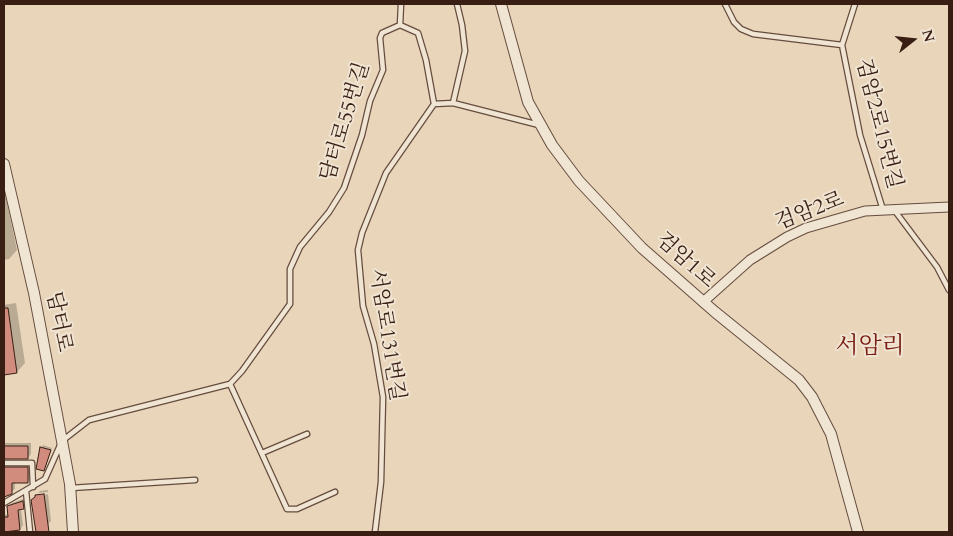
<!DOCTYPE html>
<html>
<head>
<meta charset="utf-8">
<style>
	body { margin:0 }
	#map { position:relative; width:953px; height:536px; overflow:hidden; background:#e8d5ba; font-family:Cardo,serif }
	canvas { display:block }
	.frame { position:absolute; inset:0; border:5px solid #391e14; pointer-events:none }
	.north { position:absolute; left:888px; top:15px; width:50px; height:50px; -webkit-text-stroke:4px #f0e4d2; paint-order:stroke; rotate:74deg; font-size:14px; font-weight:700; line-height:20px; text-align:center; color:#391e14 }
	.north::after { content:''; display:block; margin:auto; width:18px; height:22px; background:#391e14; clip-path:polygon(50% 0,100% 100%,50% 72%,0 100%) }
</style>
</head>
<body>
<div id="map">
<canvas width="953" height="536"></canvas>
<div class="frame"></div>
<div class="north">N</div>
</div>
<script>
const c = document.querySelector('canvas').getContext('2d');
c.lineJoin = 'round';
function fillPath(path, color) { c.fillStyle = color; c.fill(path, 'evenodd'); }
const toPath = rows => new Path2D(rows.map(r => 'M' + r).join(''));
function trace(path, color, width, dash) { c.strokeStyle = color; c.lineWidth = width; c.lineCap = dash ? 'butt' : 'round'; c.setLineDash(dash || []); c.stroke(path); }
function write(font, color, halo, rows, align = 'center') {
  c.font = font + ' Cardo,"Noto Serif KR",serif'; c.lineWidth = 4; c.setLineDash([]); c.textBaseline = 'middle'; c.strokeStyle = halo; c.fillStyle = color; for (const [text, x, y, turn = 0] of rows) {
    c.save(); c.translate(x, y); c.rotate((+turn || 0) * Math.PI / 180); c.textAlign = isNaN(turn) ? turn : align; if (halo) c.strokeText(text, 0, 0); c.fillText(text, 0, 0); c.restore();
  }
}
fillPath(toPath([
	[4,189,17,250,9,259,4,260],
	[16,303,25,363,17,372,5,373,4,305],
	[4,443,31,443,31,454,28,458,4,458],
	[43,445,52,448,44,470,41,448],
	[4,458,7,464,31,464,32,478,28,481,15,481,15,489,4,498],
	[48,490,48,492,38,493,40,491],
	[48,494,51,521,47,525,36,527,33,498],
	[26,498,27,505,21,509,23,525,20,529,4,530,4,515,9,514,9,506,12,503]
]), '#0003');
const building = toPath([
	[4,308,8,308,17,373,4,375,4,308],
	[4,446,28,446,28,459,4,459,4,446],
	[40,447,51,450,44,471,36,469,40,447],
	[4,467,28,467,28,483,12,483,12,494,4,497,4,467],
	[44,494,49,532,36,532,31,500,35,497,35,495,44,494],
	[23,501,24,509,18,510,20,530,4,532,4,517,8,517,7,506,23,501]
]);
fillPath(building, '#d18c7e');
trace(building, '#391e14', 1);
const service = toPath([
	[725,4,734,22,741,29,753,34,842,45],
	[855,4,842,45,860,135,883,210],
	[400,25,418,33,426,60,434,104,453,103,539,125],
	[453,103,465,51,462,25,457,4],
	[895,211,937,267,949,290],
	[230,384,287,509,297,509,335,492],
	[262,453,307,434],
	[4,463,32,463,33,487],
	[71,488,195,480],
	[26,491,30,532],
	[4,503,45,479,62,441,89,420,230,384,242,371,290,304,290,269,300,247,329,212,344,188,362,135,370,101,383,70,380,38,382,33,400,25,401,4],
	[375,532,381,482,383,397,374,344,363,306,358,250,362,233,386,173,434,104]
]);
const minor = toPath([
	[703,302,750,260,787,237,806,228,865,211,949,207]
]);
const tertiary = toPath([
	[501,4,528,102,552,145,579,181,642,248,715,312,799,380,812,397,831,434,858,532],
	[4,164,34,293,62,441,70,484,73,532]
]);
trace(service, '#654c3e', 7);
trace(minor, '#654c3e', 11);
trace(tertiary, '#654c3e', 12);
trace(service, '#f0e4d2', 4.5);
trace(minor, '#f0e4d2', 9);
trace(tertiary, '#f0e4d2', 10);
write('21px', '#391e14', '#f0e4d2', [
	["담터로55번길",346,122,-73],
	["검암2로15번길",878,124,76],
	["검암2로",810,212,-21],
	["검암1로",685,261,42],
	["담터로",58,322,79],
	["서암로131번길",386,335,81]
]);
write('24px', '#7a1f14', '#f0e4d2', [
	["서암리",870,347]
]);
</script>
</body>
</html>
